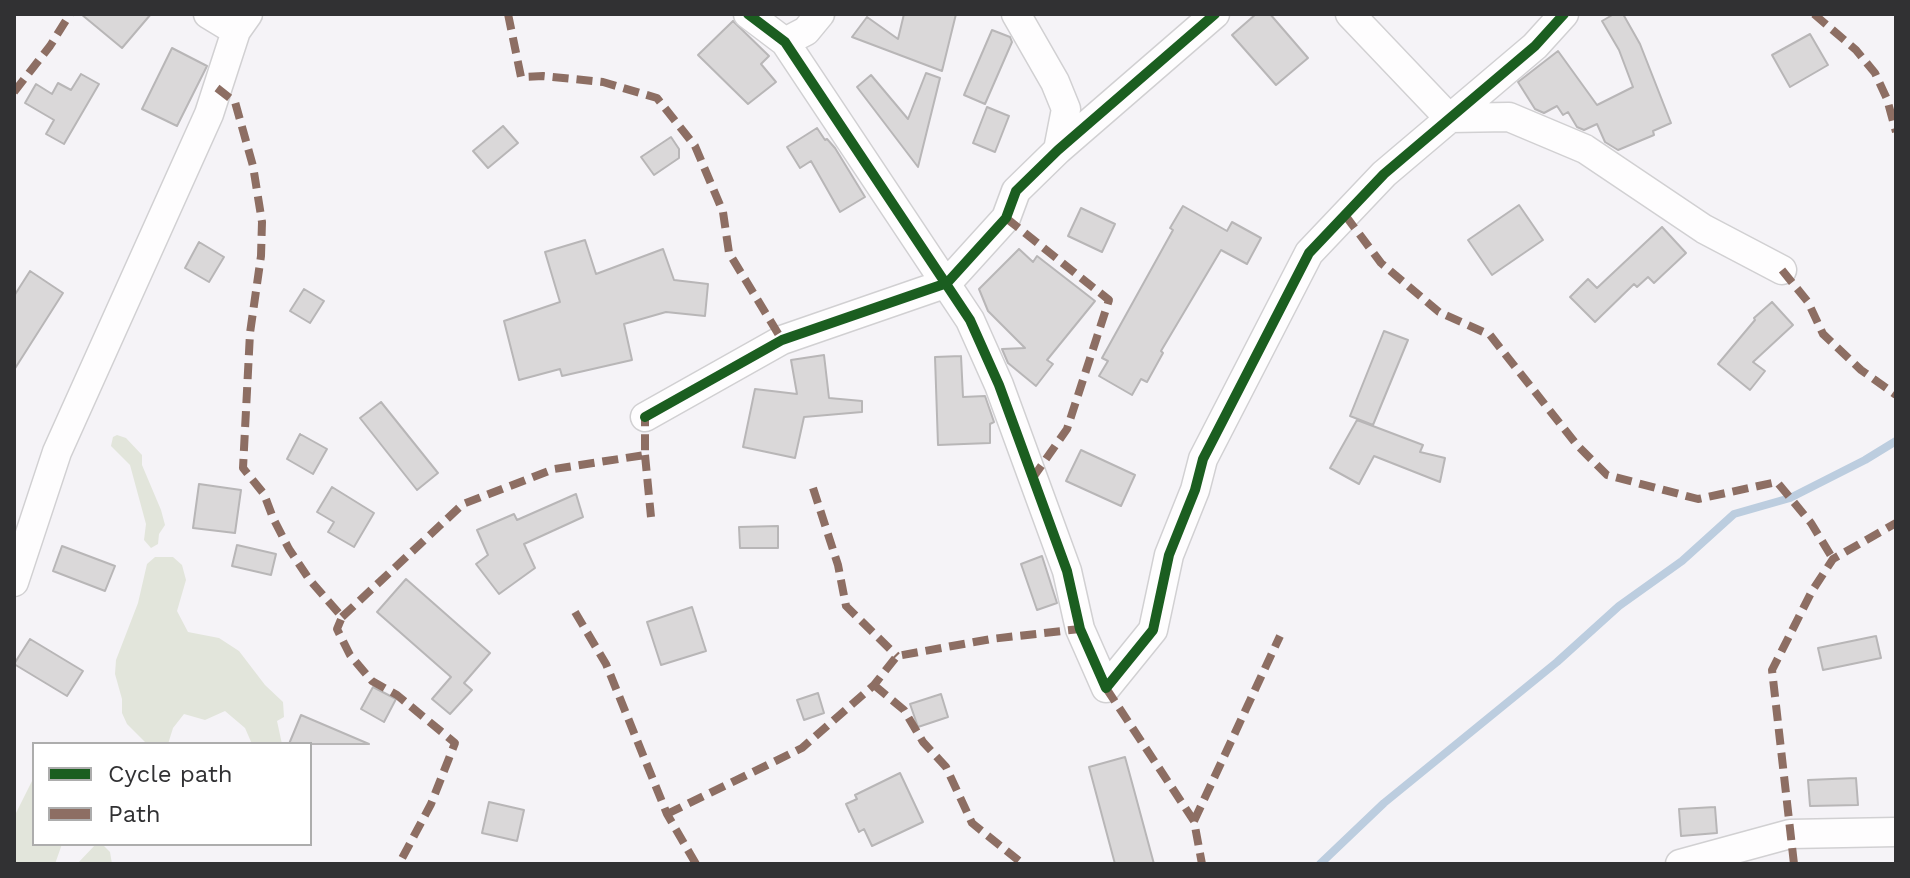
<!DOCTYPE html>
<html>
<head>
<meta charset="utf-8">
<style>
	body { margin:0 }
	#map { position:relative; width:1910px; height:878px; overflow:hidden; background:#f5f3f7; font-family:"Work Sans",sans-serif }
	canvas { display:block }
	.frame { position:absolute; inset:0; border:16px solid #313133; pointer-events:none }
	.legend { position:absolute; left:32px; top:742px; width:280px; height:104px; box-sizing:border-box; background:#fff; border:2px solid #adadad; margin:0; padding:10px 14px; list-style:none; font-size:24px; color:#313133 }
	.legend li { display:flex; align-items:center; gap:16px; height:40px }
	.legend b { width:40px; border:2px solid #adadad }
</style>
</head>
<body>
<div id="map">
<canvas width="1910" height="878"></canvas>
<div class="frame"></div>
<ul class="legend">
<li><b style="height:10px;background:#1b5e20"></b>Cycle path</li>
<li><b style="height:10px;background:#8d6e63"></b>Path</li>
</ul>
</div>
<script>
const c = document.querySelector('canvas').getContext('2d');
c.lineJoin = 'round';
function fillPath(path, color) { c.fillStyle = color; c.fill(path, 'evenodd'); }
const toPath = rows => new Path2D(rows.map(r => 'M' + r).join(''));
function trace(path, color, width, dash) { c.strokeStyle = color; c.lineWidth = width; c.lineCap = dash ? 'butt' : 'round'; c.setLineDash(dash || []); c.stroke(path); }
fillPath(toPath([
	[117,435,126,438,142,455,142,465,161,510,165,525,159,534,158,544,151,548,144,540,146,524,130,465,111,446,113,437],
	[155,557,173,557,182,565,186,580,177,611,188,632,219,638,239,651,265,685,283,702,284,717,277,721,282,744,252,744,245,728,225,711,205,720,184,714,173,728,168,744,147,744,127,724,122,713,122,699,115,674,116,660,138,603,147,564],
	[34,777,34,844,62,844,55,864,14,864,14,817],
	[96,844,102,844,110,852,112,864,77,864]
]), '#e2e5db');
trace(toPath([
	[1320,864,1384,803,1557,662,1619,606,1682,561,1734,514,1790,498,1865,460,1896,441]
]), '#bccddf', 8);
const building = toPath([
	[81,14,151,14,122,48,81,14],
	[904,14,956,14,942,71,852,37,867,17,898,39,904,14],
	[1256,14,1270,14,1308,58,1276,85,1232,35,1256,14],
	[1614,14,1623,14,1640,44,1671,123,1653,131,1654,135,1618,150,1605,142,1597,124,1584,130,1577,127,1568,112,1563,115,1557,106,1544,113,1535,109,1518,82,1558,51,1597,105,1633,87,1619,50,1602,21,1614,14],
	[733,21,769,56,761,64,776,82,748,104,698,55,733,21],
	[992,30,1010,37,1012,42,985,104,964,95,992,30],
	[1810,34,1828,65,1790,87,1772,55,1810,34],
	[172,48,207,66,177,126,142,109,172,48],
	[926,73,940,78,918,167,857,87,871,75,908,119,926,73],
	[81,74,99,84,64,144,46,134,54,120,25,103,36,84,52,94,58,83,71,90,81,74],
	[987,107,1009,116,995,152,973,143,987,107],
	[503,126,518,143,488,168,473,151,503,126],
	[817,128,825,140,827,139,835,148,865,197,840,212,811,161,800,168,787,147,817,128],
	[671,137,679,149,679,158,654,175,641,157,671,137],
	[1519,205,1543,240,1492,275,1468,240,1519,205],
	[1183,206,1227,231,1232,222,1261,238,1247,264,1221,250,1161,351,1163,353,1147,382,1141,379,1132,395,1099,376,1108,361,1102,358,1173,230,1170,228,1183,206],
	[1081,208,1115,224,1102,252,1068,236,1081,208],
	[1662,227,1686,253,1654,283,1648,277,1637,287,1634,284,1595,322,1570,297,1588,279,1597,288,1662,227],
	[585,240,596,274,663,249,674,280,708,284,705,316,666,312,624,324,632,360,562,376,560,369,519,380,504,321,560,302,545,252,585,240],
	[199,242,224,257,209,282,185,268,199,242],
	[1019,249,1033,262,1037,256,1095,301,1047,360,1053,364,1036,386,1008,363,1002,349,1025,348,988,311,979,289,1019,249],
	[30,271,63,293,14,370,14,296,30,271],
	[304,289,324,301,310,323,290,311,304,289],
	[1772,302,1793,325,1753,362,1765,371,1750,390,1718,364,1755,320,1754,318,1772,302],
	[1384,331,1408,340,1373,425,1350,416,1384,331],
	[824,355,829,398,862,401,862,412,804,417,795,458,743,447,755,389,797,394,791,360,824,355],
	[961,356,963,397,985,396,994,422,990,424,990,443,938,445,935,357,961,356],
	[381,402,438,473,417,490,360,418,381,402],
	[1357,420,1423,445,1420,452,1445,458,1440,482,1374,456,1359,484,1330,468,1357,420],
	[300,434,327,449,313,474,287,459,300,434],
	[1081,450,1135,475,1121,506,1066,481,1081,450],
	[199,484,241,490,235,533,193,528,199,484],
	[332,487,374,513,354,547,328,532,334,522,317,512,332,487],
	[576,494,583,517,524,544,535,568,499,594,476,564,488,555,477,530,514,514,517,520,576,494],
	[778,526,778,548,740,548,739,527,778,526],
	[237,545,276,554,271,575,232,566,237,545],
	[62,546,115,566,105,591,53,571,62,546],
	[1042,556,1057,603,1037,610,1021,564,1042,556],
	[406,579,490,653,464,683,472,690,450,714,432,699,451,677,377,612,406,579],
	[692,607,706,651,661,665,647,622,692,607],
	[1876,636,1881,658,1823,670,1818,648,1876,636],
	[30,639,83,671,67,696,14,664,30,639],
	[373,687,396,699,384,722,361,709,373,687],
	[818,693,824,713,804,720,797,700,818,693],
	[941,694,948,717,918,727,910,704,941,694],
	[301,715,369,744,289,744,301,715],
	[1125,757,1134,790,1154,864,1115,864,1089,767,1125,757],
	[900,773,923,822,872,846,864,829,859,832,846,804,857,799,855,795,900,773],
	[1856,778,1858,805,1810,806,1808,780,1856,778],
	[489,802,524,810,517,841,482,833,489,802],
	[1715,807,1717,833,1681,836,1679,809,1715,807]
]);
fillPath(building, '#dad8d9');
trace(building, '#b8b6b7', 2);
const street = toPath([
	[208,14,236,31],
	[748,14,785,42,970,320,999,385,1067,571,1080,629,1106,688,1153,630,1169,555,1195,490,1203,459,1309,253,1384,174,1535,46,1564,14],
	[1016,14,1055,82,1066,109,1058,150],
	[1350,14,1449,118,1509,117,1585,149,1704,229,1782,270],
	[785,42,806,31,820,14],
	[645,417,782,340,947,283,1006,218,1016,191,1058,150,1215,14],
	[14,582,57,452,209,114,236,31,248,14],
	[1680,864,1790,834,1896,832]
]);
trace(street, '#d1d0d2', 31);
trace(street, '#fefdfe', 28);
trace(toPath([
	[508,14,521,77,543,76,603,82,657,98,695,146,723,212,729,253,782,340],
	[1814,14,1856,50,1875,73,1887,99,1896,132],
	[217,88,235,102,253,166,262,222,261,256,250,333,243,468,264,494,273,518,289,549,309,579,342,617,337,629,350,655,372,681,397,695,455,743,431,804,399,864],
	[14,92,50,46,70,14],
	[1345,215,1381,263,1439,312,1490,335,1577,445,1607,475,1698,499,1777,482,1811,523,1833,559],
	[1006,218,1109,300,1067,429,1032,479],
	[1782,270,1808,302,1823,334,1861,370,1896,395],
	[645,455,651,517],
	[813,488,838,565,846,606,897,656],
	[575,612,606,664,667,814,696,864],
	[342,617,463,504,554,469,645,455,645,417],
	[874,685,904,710,923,742,946,767,972,823,1023,864],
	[1106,688,1194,821,1202,864],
	[667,814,802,748,874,685,897,656,991,639,1080,629],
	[1194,821,1280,636],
	[1794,864,1772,670,1812,591,1833,559,1896,523]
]), '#8d6e63', 8, [16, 8]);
trace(toPath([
	[748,14,785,42,970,320,999,385,1067,571,1080,629,1106,688,1153,630,1169,555,1195,490,1203,459,1309,253,1384,174,1535,46,1564,14],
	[645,417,782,340,947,283,1006,218,1016,191,1058,150,1215,14]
]), '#1b5e20', 10);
</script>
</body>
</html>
